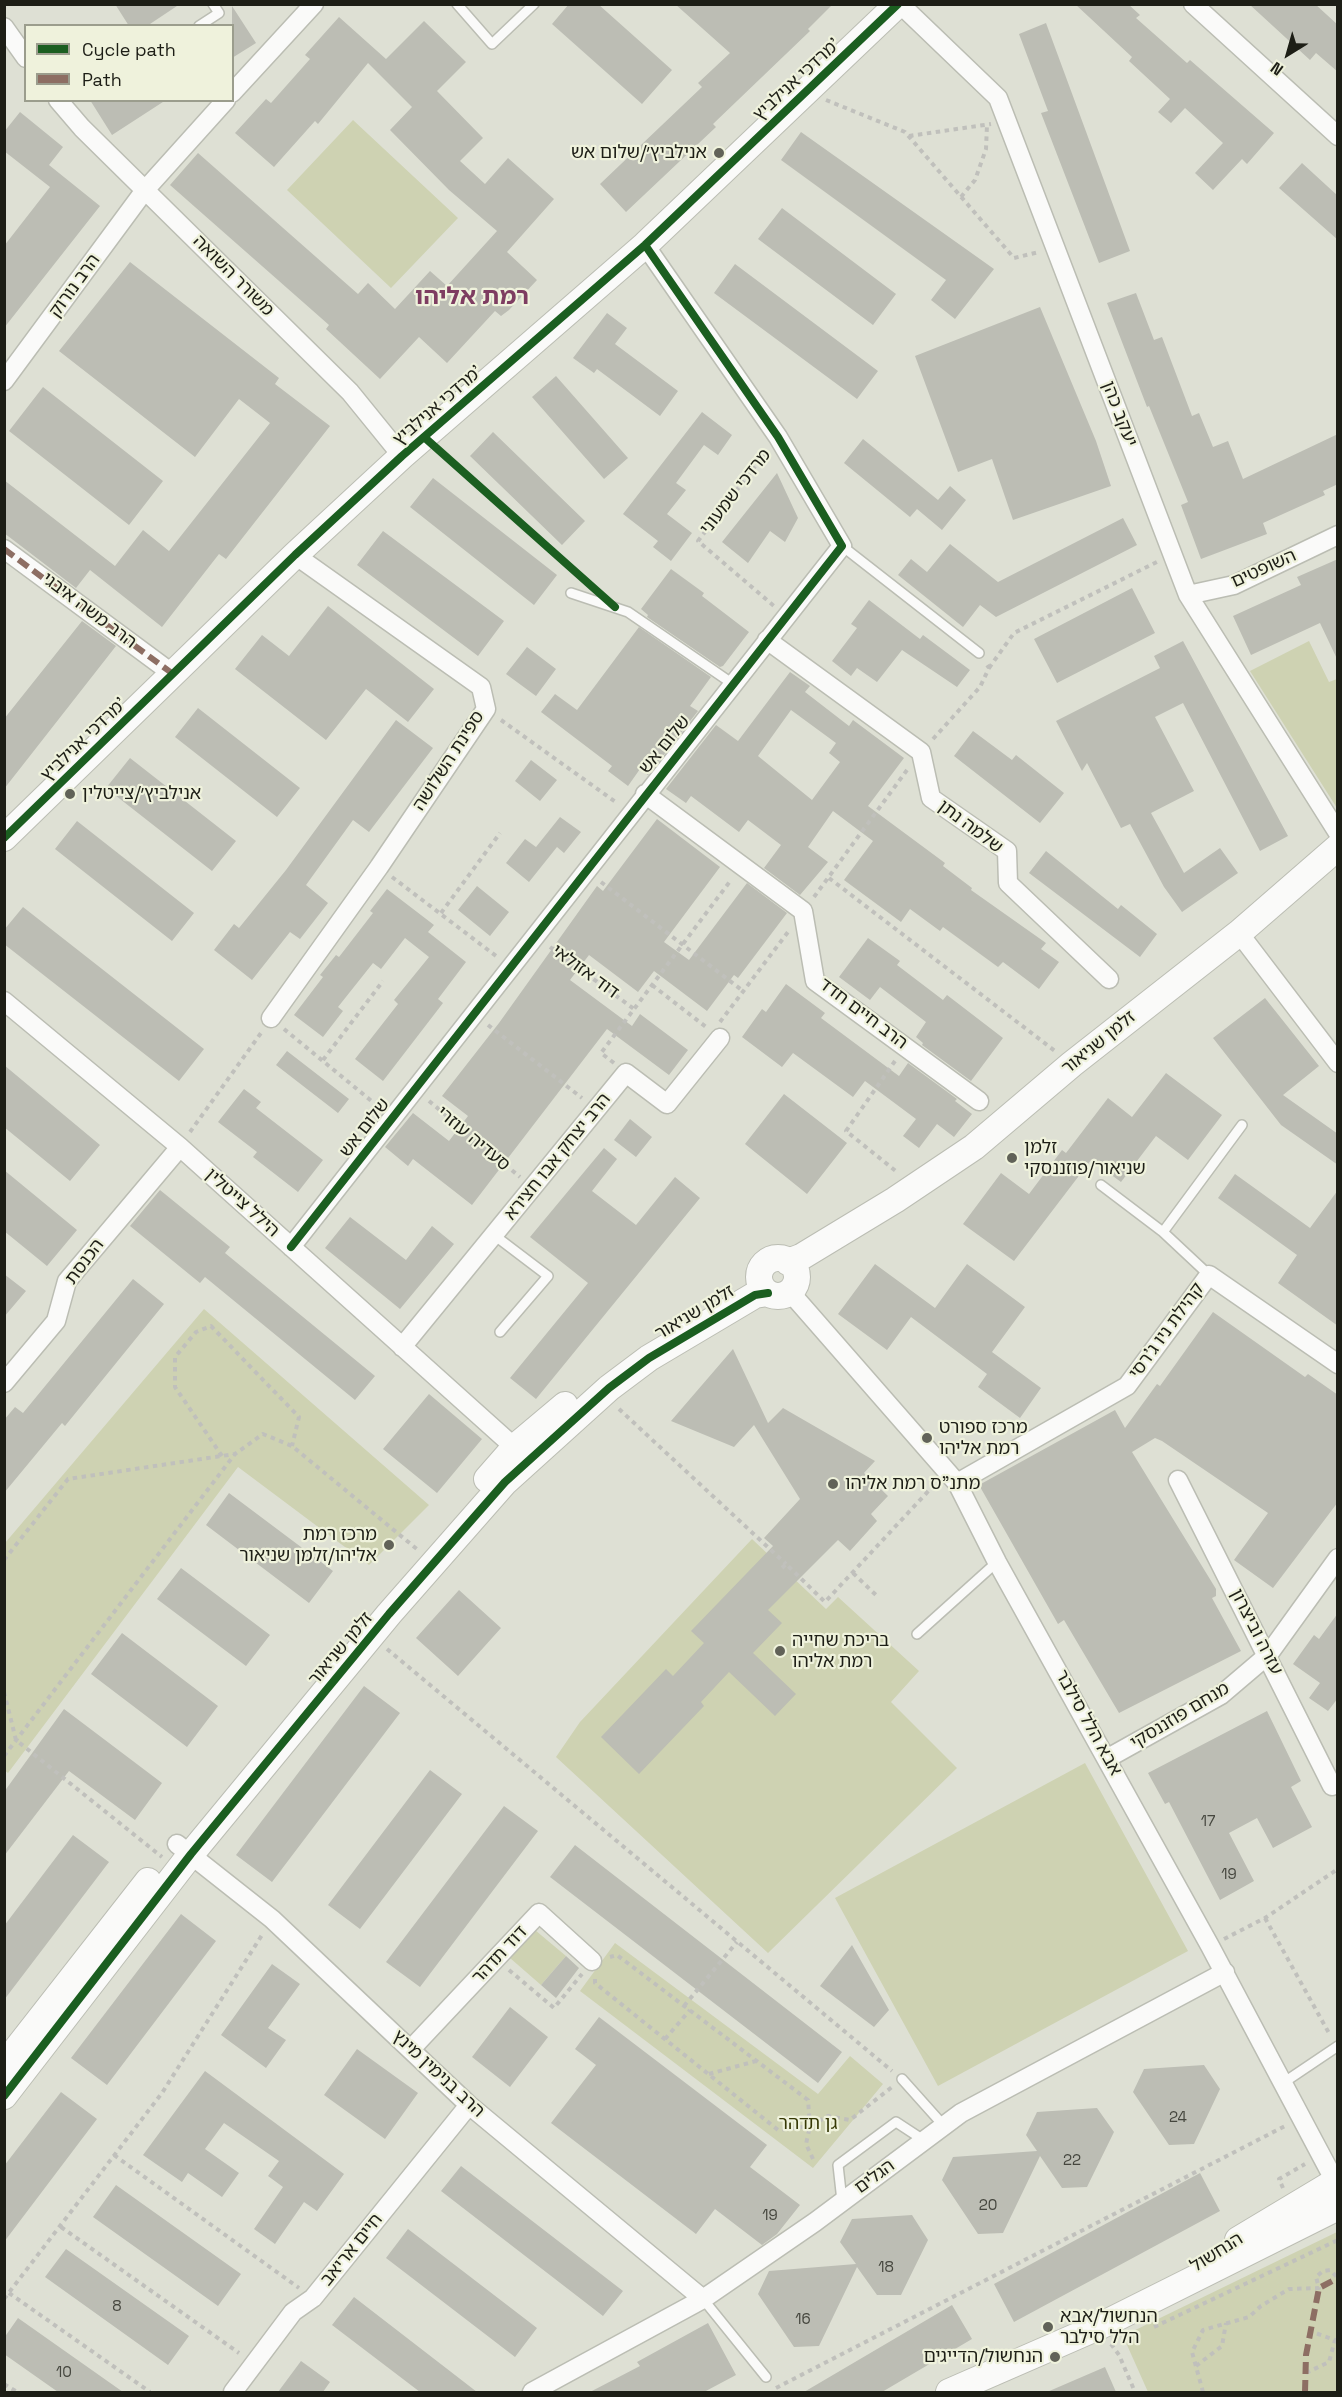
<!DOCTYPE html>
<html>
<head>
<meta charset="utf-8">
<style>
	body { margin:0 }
	#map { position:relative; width:1342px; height:2397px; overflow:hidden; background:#dee0d4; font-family:"Space Grotesk",sans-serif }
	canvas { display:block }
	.frame { position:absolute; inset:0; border:6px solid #1d1e16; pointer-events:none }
	.legend { position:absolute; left:24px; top:24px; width:210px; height:78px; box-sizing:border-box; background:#eff2dc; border:2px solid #9b9d8d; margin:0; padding:8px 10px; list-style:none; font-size:18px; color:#1d1e16 }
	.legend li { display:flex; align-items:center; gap:12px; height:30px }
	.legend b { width:30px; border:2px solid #9b9d8d }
	.north { position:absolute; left:1258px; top:24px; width:60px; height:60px; -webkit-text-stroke:4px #eff2dc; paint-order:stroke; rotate:217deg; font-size:16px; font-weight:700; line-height:24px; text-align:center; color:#1d1e16 }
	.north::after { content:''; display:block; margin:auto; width:21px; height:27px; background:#1d1e16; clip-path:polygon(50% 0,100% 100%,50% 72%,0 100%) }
</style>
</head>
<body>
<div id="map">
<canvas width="1342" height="2397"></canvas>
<div class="frame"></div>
<ul class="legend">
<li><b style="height:8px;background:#1b5e20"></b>Cycle path</li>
<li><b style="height:8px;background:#8d6e63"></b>Path</li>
</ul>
<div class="north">N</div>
</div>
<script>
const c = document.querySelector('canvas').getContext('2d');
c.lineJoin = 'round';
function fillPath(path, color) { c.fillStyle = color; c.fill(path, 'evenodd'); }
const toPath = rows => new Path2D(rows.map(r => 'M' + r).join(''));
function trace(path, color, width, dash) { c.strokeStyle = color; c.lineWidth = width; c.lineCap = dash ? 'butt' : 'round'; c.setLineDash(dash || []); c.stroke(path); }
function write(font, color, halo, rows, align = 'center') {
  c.font = font + ' "Space Grotesk","Noto Sans Hebrew",sans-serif'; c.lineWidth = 4.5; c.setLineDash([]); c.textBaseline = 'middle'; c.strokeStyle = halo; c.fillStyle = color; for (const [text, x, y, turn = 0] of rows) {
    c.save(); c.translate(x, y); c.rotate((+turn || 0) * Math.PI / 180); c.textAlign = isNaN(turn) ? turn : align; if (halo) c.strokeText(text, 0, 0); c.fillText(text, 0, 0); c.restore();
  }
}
fillPath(toPath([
	[353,120,458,218,391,288,287,190],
	[1309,641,1329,682,1337,679,1337,808,1250,671],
	[204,1309,429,1505,369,1565,238,1467,8,1773,4,1770,5,1543],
	[752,1539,826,1609,838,1597,919,1671,891,1702,957,1768,768,1953,556,1757,580,1722],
	[1085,1763,1188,1951,938,2086,835,1898],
	[535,1930,566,1956,541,1985,510,1958],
	[615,1943,818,2094,850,2056,883,2084,813,2168,580,1991],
	[1337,2232,1337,2392,1148,2392,1123,2336]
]), '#ced2b2');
fillPath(toPath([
	[115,4,180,4,147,26,129,26],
	[569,4,598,4,672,70,642,104,552,24],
	[675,4,833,4,808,29,810,31,713,124,716,127,626,212,600,184,702,87,698,83,730,53],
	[1075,4,1128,4,1140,15,1136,18,1187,63,1190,60,1274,133,1247,164,1242,159,1213,190,1195,173,1223,143,1185,108,1171,123,1158,112,1170,99,1129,61,1132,57],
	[1249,4,1315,4,1338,25,1338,72,1316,53,1310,60],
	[232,6,256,43,232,58],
	[339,17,386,59,424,21,466,62,437,91,483,138,460,161,485,184,508,158,554,199,507,252,537,280,509,310,501,316,495,311,447,363,419,337,380,379,326,329,329,325,170,185,198,153,358,294,368,283,395,309,430,271,447,286,497,231,449,190,390,130,412,107,368,63,318,124,315,121,274,167,235,133,266,99,271,103,310,59,305,55],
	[1046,23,1130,251,1099,263,1041,113,1048,111,1019,34],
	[90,100,166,100,112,135],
	[20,112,63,147,49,165,100,206,4,328,4,246,50,187,4,151,4,132],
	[801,132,994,269,955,319,931,300,946,280,781,160],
	[1302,163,1338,196,1338,240,1279,188],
	[782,208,896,294,873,325,758,239],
	[130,262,279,378,275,384,330,426,226,559,219,554,162,627,90,570,76,588,4,533,4,480,115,566,143,530,169,551,270,423,239,399,195,457,59,351],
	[735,264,878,371,857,399,714,293],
	[1136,293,1154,340,1162,337,1192,416,1199,413,1213,447,1228,441,1243,479,1338,434,1338,484,1323,491,1325,495,1263,523,1267,534,1201,559,1181,505,1188,502,1149,406,1147,407,1107,303],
	[1040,307,1096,441,1111,486,1013,520,992,459,958,472,915,356],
	[607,313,627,328,615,344,678,391,660,416,597,369,594,373,573,358],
	[556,376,628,458,604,479,532,397],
	[43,387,163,481,129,525,9,431],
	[702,412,732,435,718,455,704,445,676,483,686,490,667,514,692,533,671,561,653,547,658,541,623,514],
	[493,432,585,521,562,545,470,456],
	[863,439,938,500,950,486,966,500,942,530,917,509,910,517,844,463],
	[777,473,798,518,785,542,770,531,748,563,722,542],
	[433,478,557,575,534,605,410,507],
	[1123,518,1137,545,996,617,980,605,963,627,898,575,911,559,927,572,950,544,998,582],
	[383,531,504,621,478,656,357,565],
	[1338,559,1338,661,1320,623,1251,655,1233,616,1301,585,1297,577],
	[671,569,704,593,702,596,749,632,723,666,720,667,647,617,648,615,641,609],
	[1132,588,1155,633,1057,683,1034,639],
	[869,600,920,639,923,635,970,670,957,687,902,650,877,682,857,668,851,676,832,661,857,628,851,624],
	[328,606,434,689,408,722,366,689,326,740,235,669,262,635,289,656],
	[82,621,116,646,4,789,4,719],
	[639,627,711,677,690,706,698,711,648,775,640,769,628,786,608,771,612,766,541,712,555,694,577,710],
	[1183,641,1288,836,1260,851,1183,703,1155,717,1194,791,1151,813,1184,873,1220,848,1238,873,1182,912,1164,887,1130,824,1121,828,1087,763,1082,771,1056,721,1160,668,1154,656],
	[527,647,556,669,536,696,506,674],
	[790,672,810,686,805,692,849,726,853,720,904,758,868,806,945,863,943,866,972,888,971,890,1046,943,1041,949,1059,962,1039,989,1003,962,998,967,943,927,940,931,910,909,901,922,844,880,873,841,833,811,808,847,828,862,800,895,764,868,781,845,748,820,739,832,691,796,686,803,666,789,716,725,738,741],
	[791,710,836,743,829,753,840,762,812,800,758,756],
	[198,708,300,788,277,817,175,737],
	[396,720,433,748,369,832,353,820,306,885,328,903,300,939,290,932,252,980,214,950,234,924,239,928,286,870],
	[973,731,1012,760,1016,755,1064,793,1040,823,954,756],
	[130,758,236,841,212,871,106,788],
	[531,760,557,780,540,801,515,781],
	[560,817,581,832,564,853,557,847,529,882,506,863,525,839,536,847],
	[657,819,720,867,664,942,689,960,747,883,787,913,738,978,734,975,707,1011,654,971,638,992,589,955,570,980,632,1026,640,1014,688,1050,669,1075,607,1029,472,1205,413,1159,408,1166,385,1147,413,1113,449,1141,468,1116,442,1096,499,1023,597,886,603,891],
	[77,821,194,913,172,941,55,849],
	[1046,851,1118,909,1121,905,1157,934,1140,957,1029,873],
	[477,886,509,912,490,936,458,910],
	[387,889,434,925,428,932,466,962,438,999,443,1003,383,1081,355,1059,398,1004,394,1000,429,957,405,938,381,969,373,963,338,1007,343,1011,323,1037,294,1015,323,977,320,975,336,955,339,957,373,913,370,911],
	[23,907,204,1049,179,1081,4,944,4,930],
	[868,938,900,961,897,965,943,1000,947,995,1003,1038,971,1081,922,1045,923,1043,916,1037,926,1022,880,987,870,1000,839,977],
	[786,984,825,1013,821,1018,899,1076,908,1063,957,1099,955,1101,972,1114,954,1137,937,1124,919,1148,903,1136,916,1119,865,1081,853,1097,793,1053,782,1067,742,1037,762,1009,766,1012],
	[1265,998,1319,1066,1283,1095,1338,1134,1338,1165,1281,1125,1213,1038],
	[287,1051,349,1099,338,1113,276,1065],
	[4,1065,100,1145,70,1181,4,1127],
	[1166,1073,1222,1115,1188,1160,1156,1136,1121,1182,1091,1160,1014,1261,963,1224,1001,1173,1029,1194,1062,1150,1066,1153,1108,1098,1132,1117],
	[244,1089,261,1102,256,1108,323,1160,298,1192,253,1157,257,1152,218,1122],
	[784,1094,847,1143,807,1194,745,1144],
	[630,1119,652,1137,636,1157,614,1140],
	[604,1148,617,1159,592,1191,636,1225,675,1177,700,1198,536,1399,510,1378,588,1283,530,1237],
	[4,1170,77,1230,47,1266,4,1231],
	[1235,1174,1310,1228,1338,1190,1338,1326,1278,1283,1297,1255,1218,1198],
	[160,1190,230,1247,225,1253,375,1376,355,1400,205,1277,200,1283,130,1226],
	[350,1217,406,1260,432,1226,454,1244,400,1309,325,1248],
	[875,1264,935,1308,967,1264,1025,1307,992,1352,1041,1388,1020,1418,978,1387,987,1374,911,1317,887,1350,838,1314],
	[4,1274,26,1291,4,1317],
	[133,1279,164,1304,65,1426,62,1423,4,1493,4,1420,15,1407,23,1413],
	[1213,1312,1305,1377,1308,1374,1338,1395,1338,1502,1273,1588,1234,1560,1268,1513,1162,1441,1155,1438,1132,1452,1216,1589,1216,1596,1212,1598,1241,1651,1119,1713,1064,1620,1058,1624,979,1485,1115,1410,1125,1428,1157,1384,1160,1386],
	[733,1349,768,1423,783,1408,875,1461,864,1473,888,1496,871,1514,877,1521,850,1551,838,1540,768,1610,782,1623,753,1653,796,1694,775,1716,729,1672,701,1702,704,1706,639,1774,601,1737,666,1669,673,1676,704,1643,691,1631,773,1546,764,1538,800,1499,754,1425,734,1447,671,1421],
	[429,1394,482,1439,437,1493,383,1449],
	[229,1493,333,1571,309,1603,206,1525],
	[181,1568,270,1635,246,1666,157,1599],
	[459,1590,501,1628,458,1676,416,1638],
	[1338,1613,1338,1698,1328,1711,1309,1698,1320,1683,1293,1664,1314,1635,1319,1639],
	[122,1633,218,1706,187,1747,91,1674],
	[364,1686,400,1713,272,1882,236,1855],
	[64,1709,162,1783,135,1820,69,1771,4,1856,4,1792],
	[1267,1711,1301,1781,1291,1787,1312,1827,1273,1848,1257,1818,1229,1833,1254,1881,1220,1900,1169,1802,1165,1804,1148,1773],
	[430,1770,462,1794,360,1929,328,1905],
	[504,1806,538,1831,420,1987,386,1962],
	[73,1835,109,1862,4,2000,4,1926],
	[575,1845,842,2052,818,2083,550,1877],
	[181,1914,216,1941,107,2085,71,2058],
	[852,1945,889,2010,874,2027,820,1986],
	[566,1956,579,1968,556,1998,541,1985],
	[272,1964,300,1984,268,2028,286,2040,266,2068,221,2035],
	[510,2007,548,2037,510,2087,472,2057],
	[599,2017,767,2145,750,2167,800,2205,777,2234,762,2245,715,2209,696,2234,551,2123,596,2065,575,2049],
	[357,2049,418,2093,385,2139,324,2095],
	[1204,2065,1220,2089,1194,2144,1169,2145,1133,2092,1144,2069],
	[205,2071,344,2174,317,2211,304,2202,275,2244,254,2229,283,2187,268,2176,279,2161,224,2123,205,2149,239,2173,222,2197,188,2173,182,2182,143,2155],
	[61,2092,97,2119,4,2242,4,2166],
	[1097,2108,1114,2132,1087,2187,1062,2188,1040,2156,1003,2233,978,2234,942,2180,953,2157,1037,2151,1026,2135,1037,2112],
	[461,2166,623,2291,603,2316,441,2191],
	[1200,2173,1220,2211,1014,2322,994,2284],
	[116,2185,241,2274,218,2306,93,2217],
	[912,2215,928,2240,901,2295,877,2295,857,2267,819,2346,794,2347,758,2294,769,2271,856,2264,840,2242,852,2219],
	[408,2229,537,2328,515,2357,386,2258],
	[66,2249,189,2336,168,2365,45,2277],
	[354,2297,477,2392,420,2392,332,2325],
	[952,2305,972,2339,882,2392,804,2392],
	[18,2318,123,2392,58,2392,4,2354,4,2338],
	[708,2323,736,2375,704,2392,590,2392,640,2366,637,2362],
	[301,2361,330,2382,323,2392,278,2392],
	[1105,2367,1116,2392,1047,2392]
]), '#bcbdb4');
const lane = toPath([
	[457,4,492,44,534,4],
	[199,26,219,13,213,4],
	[842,546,979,653],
	[571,593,628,612,733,684],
	[1101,1185,1163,1232,1209,1275],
	[1163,1232,1242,1125],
	[494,1235,548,1276,500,1332],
	[917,1634,997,1562],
	[902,2079,944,2126],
	[1283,2083,1338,2046],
	[842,2201,838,2165,896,2122,925,2141],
	[703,2299,766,2377]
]);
const street = toPath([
	[900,4,998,98,1188,595,1338,833],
	[1193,4,1338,136],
	[4,27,26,58],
	[232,93,314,4],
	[58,100,82,128,350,392,402,456],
	[4,381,145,190,226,100],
	[4,549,173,674],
	[1188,595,1234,585,1338,535],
	[767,640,921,752,931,798,1007,851,1008,883,1109,979],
	[645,794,803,911,815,981,979,1101],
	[1239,933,1338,1063],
	[4,1001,180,1147,522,1454],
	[271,1018,379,867,486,709,481,687,295,555],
	[291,1247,842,546,778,437,645,245],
	[790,1292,957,1483,997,1562,1210,1946,1338,2187],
	[402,1347,626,1073,667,1104,720,1038],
	[4,1383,56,1321,67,1281,180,1147],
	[1178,1480,1332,1786],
	[957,1483,1127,1386,1209,1275,1338,1364],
	[1108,1758,1221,1695,1268,1655,1338,1558],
	[177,1844,272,1919,469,2105,703,2299],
	[411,2049,539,1913,592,1961],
	[233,2392,293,2312,313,2298,469,2105],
	[532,2392,703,2299,815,2222,961,2113,1225,1972]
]);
const secondary = toPath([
	[4,838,295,555,402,456,645,245,898,4],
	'759 1277a19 19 0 1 1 38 0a19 19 0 1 1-38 0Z',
	[788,1262,801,1257,895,1200,974,1147,1072,1064,1239,933,1338,847],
	[487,1479,515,1447,565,1405],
	[4,2065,148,1881],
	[4,2096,191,1854,389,1614,505,1482,609,1388,649,1358,755,1295,768,1293],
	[1238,2240,1338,2180],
	[949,2392,1098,2327,1338,2207]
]);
trace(lane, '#bbbdb3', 12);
trace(street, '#bbbdb3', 21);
trace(secondary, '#bbbdb3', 28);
trace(toPath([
	[826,100,905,132,1014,258,1039,252],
	[909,136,991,124],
	[961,197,975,180,986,149,987,125],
	[766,452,698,541,774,606],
	[989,668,1014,633,1157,562],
	[501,720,617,803],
	[933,739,980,687,989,668,985,662],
	[392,877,496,956],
	[829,878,1055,1051],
	[601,882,743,991],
	[814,897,907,770],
	[441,913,500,833],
	[550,947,634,1009],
	[652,985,706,1027],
	[720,1022,788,932],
	[488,1025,582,1098],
	[284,1029,380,1108],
	[323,1060,383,981],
	[895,1061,846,1131,897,1172],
	[614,1063,601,1053,731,880],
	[429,1101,520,1177],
	[190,1132,261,1033],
	[619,1409,786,1564],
	[222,1456,175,1387,175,1357,196,1332,211,1326,299,1417,292,1446],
	[4,1560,68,1479,235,1454],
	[782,1568,786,1564,825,1602,934,1485],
	[853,1573,878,1597],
	[387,1649,892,2071],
	[4,1692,16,1740,162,1857],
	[4,1756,235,1454,263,1434,292,1446,418,1550],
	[1265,1918,1330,2035],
	[1224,1939,1265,1918,1338,1869],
	[509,1970,554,2008,582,1974],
	[595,1979,595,1983,778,2130,810,2126,808,2100,617,1955,610,1957],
	[684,2006,737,1942],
	[665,2039,690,2010],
	[709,2074,756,2061],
	[114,2155,299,2288],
	[813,2159,806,2144,810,2126,828,2116,850,2120,892,2087],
	[1283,2188,1279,2179,1305,2164],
	[61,2227,239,2353],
	[9,2293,150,2392],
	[4,2299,162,2093,262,1935],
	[1154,2327,1338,2240],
	[1111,2344,1119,2355,1135,2392],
	[1196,2366,1222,2346,1226,2323],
	[1306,2373,1329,2362,1335,2340,1310,2331],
	[4,2384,17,2392],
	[776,2388,1287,2125],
	[1203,2392,1192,2352,1203,2330,1249,2317,1261,2306,1289,2289,1319,2288,1316,2277,1323,2271,1330,2270,1338,2278]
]), '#c0c0bc', 4, [4.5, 4.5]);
trace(lane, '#fafaf9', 9);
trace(street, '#fafaf9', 18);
trace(secondary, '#fafaf9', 26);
trace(toPath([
	[4,549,173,674],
	[1305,2392,1306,2355,1319,2288,1338,2278]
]), '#8d6e63', 6, [12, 6]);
trace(toPath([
	[424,437,615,607],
	[4,838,295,555,402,456,645,245,898,4],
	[291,1247,842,546,778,437,645,245],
	[4,2096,191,1854,389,1614,505,1482,609,1388,649,1358,755,1295,768,1293]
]), '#1b5e20', 8);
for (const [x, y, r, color] of [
	[719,153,6,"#616258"],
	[70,794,6,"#616258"],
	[1012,1158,6,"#616258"],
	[927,1438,6,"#616258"],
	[833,1484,6,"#616258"],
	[389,1545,6,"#616258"],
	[780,1651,6,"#616258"],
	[1048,2327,6,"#616258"],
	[1055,2357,6,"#616258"]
]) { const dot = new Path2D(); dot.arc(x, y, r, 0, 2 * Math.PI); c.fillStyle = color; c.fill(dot); trace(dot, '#eff2dc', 2); }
write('15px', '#45463e', null, [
	["17",1208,1822],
	["19",1229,1875],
	["24",1178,2118],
	["22",1072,2161],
	["20",988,2206],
	["19",770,2216],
	["18",886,2268],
	["8",117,2307],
	["16",803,2320],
	["10",64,2373]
]);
write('18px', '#1d1e16', '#eff2dc', [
	["מרדכי אנילביץ'",797,80,-43],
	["משורר השואה",233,276,45],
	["הרב נורוק",75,286,-54],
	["מרדכי אנילביץ'",438,406,-41],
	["יעקב כהן",1119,414,69],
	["מרדכי שמעוני",736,492,-52],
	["השופטים",1264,569,-24],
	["הרב משה איבגי",89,611,37],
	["מרדכי אנילביץ'",84,740,-44],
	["שלום אש",665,745,-51],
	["ספינת השלושה",449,761,-57],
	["שלמה נתן",970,827,37],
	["דוד אזולאי",585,972,36],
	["הרב חיים חדד",863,1014,37],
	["זלמן שניאור",1099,1043,-39],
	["שלום אש",365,1128,-52],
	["סעדיה עוזרי",473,1139,40],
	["הרב יצחק אבו חצירא",558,1157,-51],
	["הילל צייטלין",242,1203,42],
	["הכנסת",85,1262,-53],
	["זלמן שניאור",695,1313,-31],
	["קהילת ניו ג'רסי",1167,1331,-54],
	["עזרה וביצרון",1256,1632,63],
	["זלמן שניאור",341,1649,-50],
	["מנחם פוזננסקי",1180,1716,-31],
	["אבא הלל סילבר",1088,1723,61],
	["דוד תדהר",500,1955,-47],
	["הרב בנימין מינץ",438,2074,43],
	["הגלים",875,2177,-36],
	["חיים אריאב",352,2250,-51],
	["הנחשול",1217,2253,-32]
]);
write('18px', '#1d1e16', '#eff2dc', [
	["אנילביץ׳/שלום אש",707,153,"right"],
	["אנילביץ׳/צייטלין",82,794],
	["זלמן",1024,1148],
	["שניאור/פוזננסקי",1024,1169],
	["מרכז ספורט",939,1428],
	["רמת אליהו",939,1449],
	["מתנ\"ס רמת אליהו",845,1484],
	["מרכז רמת",377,1535,"right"],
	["אליהו/זלמן שניאור",377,1556,"right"],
	["בריכת שחייה",792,1641],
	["רמת אליהו",792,1662],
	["הנחשול/אבא",1060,2317],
	["הלל סילבר",1060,2338],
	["הנחשול/הדייגים",1043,2357,"right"]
], 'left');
write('18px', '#353804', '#eff2dc', [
	["גן תדהר",808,2124]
]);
write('bold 24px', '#7e3d61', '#eff2dc', [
	["רמת אליהו",472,297]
]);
</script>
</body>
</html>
